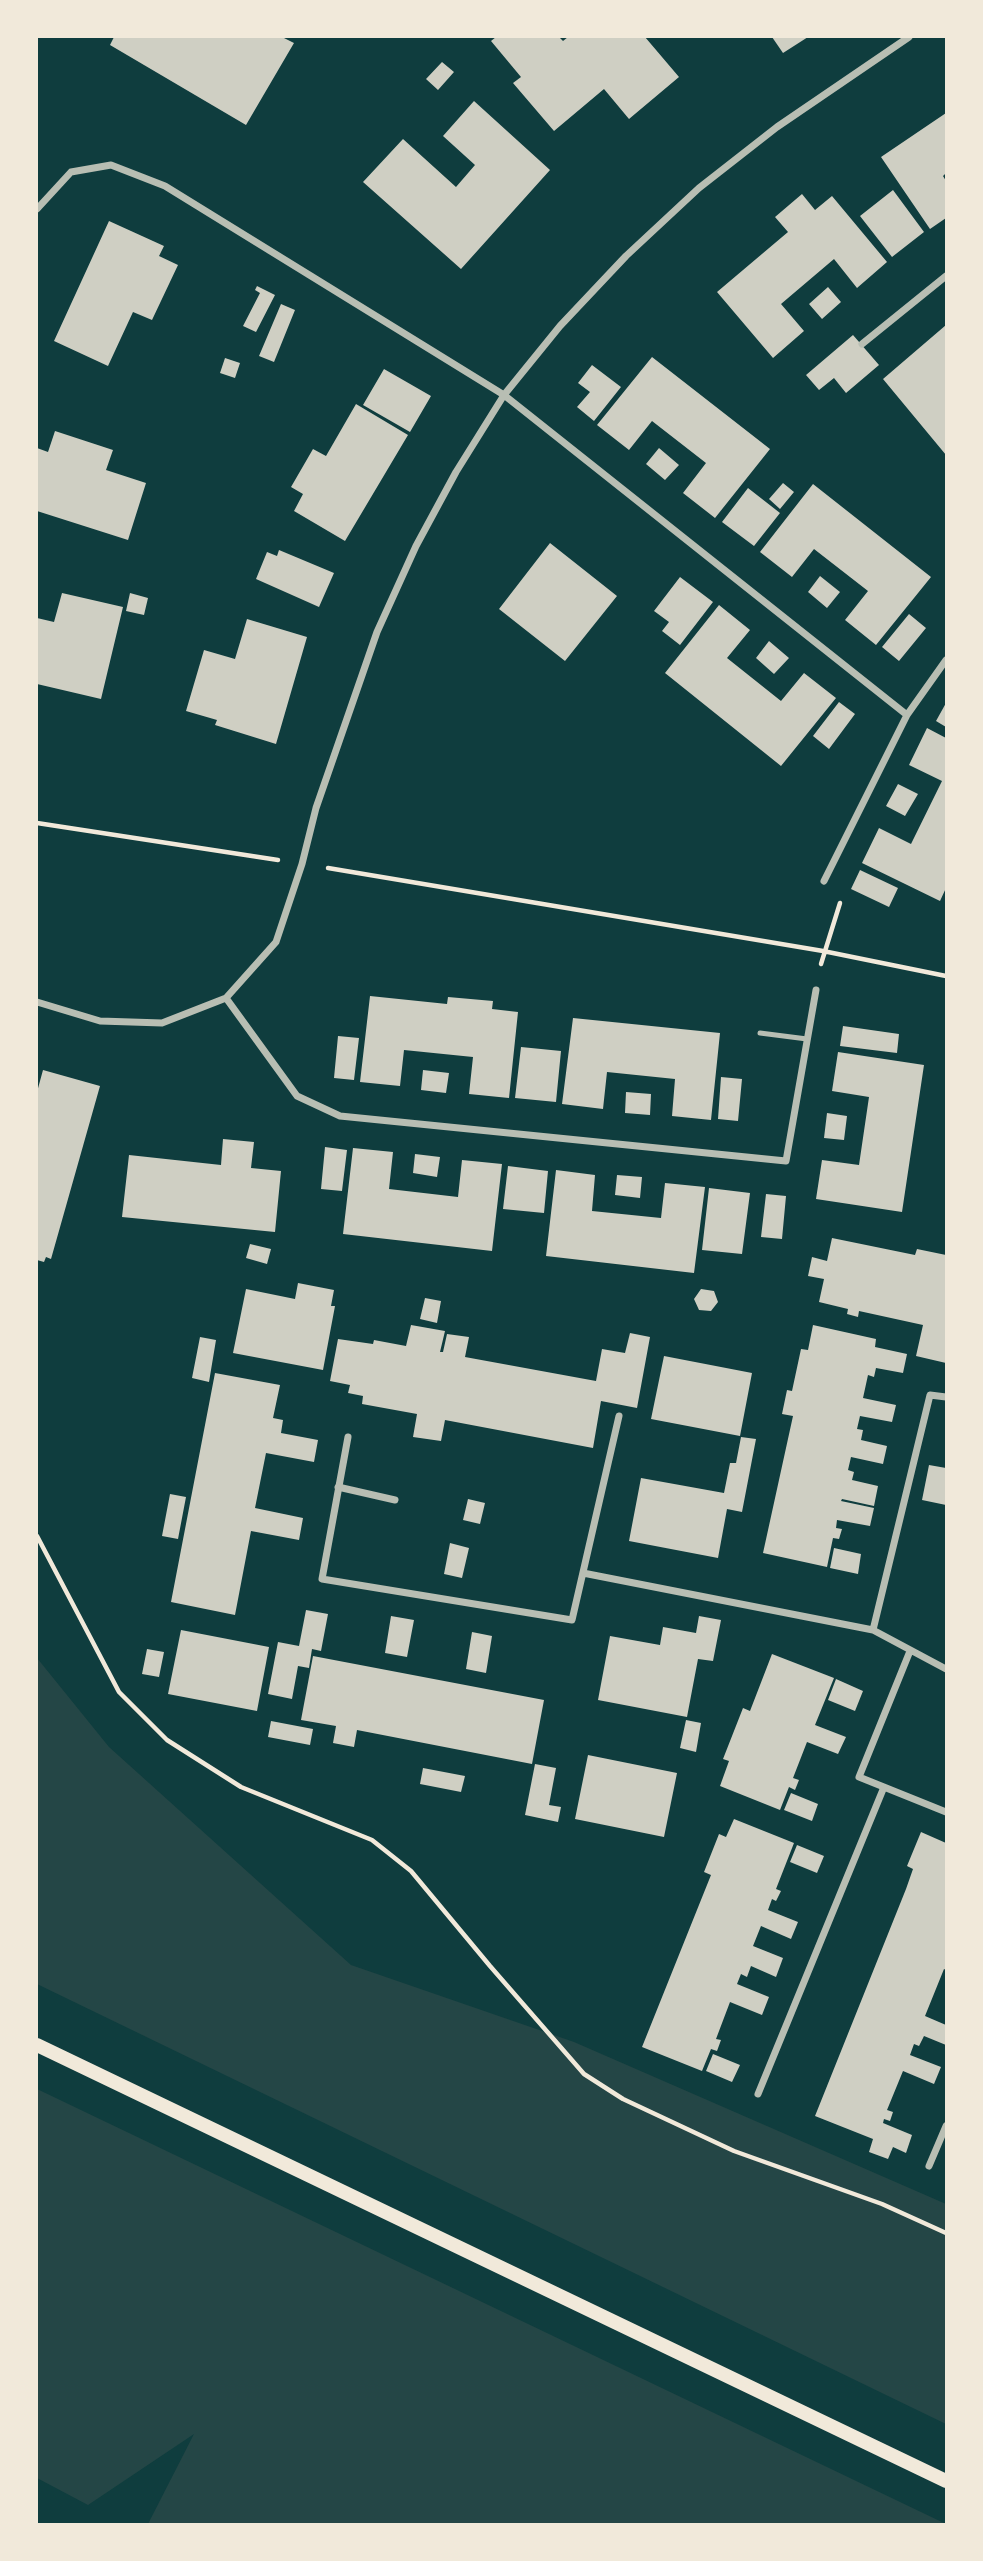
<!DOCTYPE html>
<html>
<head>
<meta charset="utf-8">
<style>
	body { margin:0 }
	#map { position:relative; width:983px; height:2561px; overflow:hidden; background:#0f3d3e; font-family:Roboto,sans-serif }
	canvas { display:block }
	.frame { position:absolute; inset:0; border:38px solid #f1e9da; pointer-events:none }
</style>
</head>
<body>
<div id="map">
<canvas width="983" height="2561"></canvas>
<div class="frame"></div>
</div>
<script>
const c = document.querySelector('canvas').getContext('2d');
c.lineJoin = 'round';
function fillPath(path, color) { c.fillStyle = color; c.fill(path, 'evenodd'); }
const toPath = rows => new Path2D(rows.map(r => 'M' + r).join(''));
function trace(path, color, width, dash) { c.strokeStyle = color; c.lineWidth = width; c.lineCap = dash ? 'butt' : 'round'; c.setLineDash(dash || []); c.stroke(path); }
fillPath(toPath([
	[37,1658,109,1747,351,1965,574,2042,946,2204,946,2424,37,1984],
	[37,2089,946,2524,148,2524,194,2434,88,2505,37,2478]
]), '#244646');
fillPath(toPath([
	[114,37,282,37,294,43,246,125,110,45],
	[496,37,559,37,563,41,568,37,645,37,679,77,629,119,604,89,554,131,513,83,521,77,491,41],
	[772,37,808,37,783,53],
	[442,62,454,72,438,90,426,79],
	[474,101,550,170,461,269,363,182,403,139,456,187,475,165,443,136],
	[946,113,946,173,943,176,946,181,946,218,930,229,881,157],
	[893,190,924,232,892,257,860,216],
	[802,194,815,210,832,196,887,262,857,288,834,259,781,304,804,331,773,358,717,292,788,232,775,217],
	[109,221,164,246,159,256,178,265,152,320,133,312,108,366,54,341],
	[257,286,275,295,256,332,243,326,260,293,255,290],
	[828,287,841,302,822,319,809,304],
	[281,304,295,310,274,362,259,356],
	[946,325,946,455,883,379],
	[853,335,879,365,846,393,834,378,819,390,806,375],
	[652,357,770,449,715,518,683,493,706,463,652,421,629,450,597,425],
	[225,358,240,363,235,378,220,373],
	[592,365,621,387,594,421,577,407,590,392,578,383],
	[384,369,431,396,410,432,363,405],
	[356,404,408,435,345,541,294,511,303,494,291,487,313,449,326,456],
	[55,431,113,450,106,470,146,483,128,540,37,511,37,448,48,452],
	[659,448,679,465,665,480,646,464],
	[783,483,794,492,780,509,769,499],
	[813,484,931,577,876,645,845,620,868,591,814,549,792,577,760,552],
	[748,488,780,513,754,546,722,522],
	[550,543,617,596,565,661,499,609],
	[279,550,334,573,319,607,256,579,267,552,277,556],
	[820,576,840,592,827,608,808,592],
	[680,577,713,602,680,645,662,631,669,622,654,611],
	[62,593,123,607,101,699,37,684,37,618,54,622],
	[130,593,148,598,144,615,126,611],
	[719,605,750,630,727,658,781,701,804,673,836,698,781,766,665,673],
	[909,614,926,628,899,661,882,647],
	[247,619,307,637,276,744,215,725,217,720,186,711,204,650,235,659],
	[769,641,789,658,774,674,756,658],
	[839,702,855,714,829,749,813,736],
	[946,703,946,727,936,721],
	[927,728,946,738,946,888,940,901,862,863,879,828,911,844,942,781,909,765],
	[898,784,918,794,905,816,886,806],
	[860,870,898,888,889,907,851,889],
	[370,996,447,1004,448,997,493,1001,492,1009,518,1012,509,1098,469,1094,473,1057,404,1050,400,1086,360,1082],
	[573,1018,720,1033,711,1120,672,1116,675,1079,607,1072,603,1109,562,1104],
	[843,1026,899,1034,897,1053,840,1046],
	[338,1036,359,1038,354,1080,334,1078],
	[521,1047,561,1051,556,1102,515,1098],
	[838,1052,924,1065,902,1212,816,1199,822,1160,859,1165,869,1097,832,1091],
	[43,1070,100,1086,51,1259,46,1257,44,1262,37,1260,37,1092],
	[423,1070,449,1073,446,1093,421,1090],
	[721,1077,742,1079,738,1121,718,1119],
	[626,1092,651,1094,650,1115,625,1113],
	[827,1113,847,1116,844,1140,824,1138],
	[223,1139,254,1142,251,1168,281,1171,275,1232,122,1217,129,1155,221,1165],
	[325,1147,347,1150,342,1191,321,1189],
	[353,1148,393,1152,389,1189,458,1197,462,1160,502,1164,492,1251,343,1234],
	[415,1154,440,1157,437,1177,413,1173],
	[508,1166,548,1171,544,1213,503,1209],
	[556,1170,595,1175,592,1211,661,1218,665,1183,705,1187,694,1273,546,1256],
	[617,1175,642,1177,640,1198,615,1195],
	[709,1188,750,1193,742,1254,702,1250],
	[766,1194,786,1196,782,1239,761,1237],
	[832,1238,915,1255,917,1249,946,1255,946,1363,916,1356,923,1325,859,1311,858,1317,847,1314,848,1309,819,1302,824,1279,808,1276,812,1257,827,1261],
	[250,1244,271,1249,267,1264,246,1258],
	[298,1283,334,1290,331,1306,335,1306,323,1370,233,1353,246,1289,295,1299],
	[701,1289,714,1291,718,1302,711,1311,699,1310,694,1299],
	[425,1298,441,1301,437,1323,420,1319],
	[411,1325,445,1331,440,1352,443,1352,447,1334,469,1337,465,1357,596,1381,602,1349,625,1353,630,1333,650,1337,637,1408,601,1401,593,1448,445,1420,441,1441,413,1437,417,1414,362,1404,363,1396,348,1393,350,1385,330,1381,338,1339,373,1344,374,1340,406,1346],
	[813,1325,876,1339,875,1347,907,1354,903,1373,876,1368,874,1377,868,1375,863,1398,896,1405,892,1422,860,1416,857,1429,863,1430,861,1440,887,1446,883,1464,851,1457,848,1470,854,1472,852,1480,878,1486,874,1506,842,1499,841,1501,874,1508,870,1526,837,1520,836,1528,842,1529,839,1539,833,1538,827,1567,763,1553,793,1416,782,1414,787,1390,792,1391,801,1349,808,1350],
	[200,1337,216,1340,209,1382,192,1378],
	[664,1356,752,1373,740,1436,651,1419],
	[215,1373,280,1385,273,1418,283,1420,281,1433,318,1440,314,1462,266,1453,255,1508,303,1518,299,1540,251,1531,235,1615,171,1602],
	[741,1437,756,1439,742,1512,727,1509,718,1558,629,1541,641,1478,724,1493,730,1463,736,1463],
	[929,1465,946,1468,946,1505,922,1500],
	[170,1494,186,1497,178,1539,162,1536],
	[468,1499,485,1503,480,1524,463,1520],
	[450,1543,469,1548,462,1578,444,1574],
	[834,1548,861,1554,858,1574,830,1568],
	[306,1610,328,1614,321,1651,312,1649,309,1668,298,1666,292,1699,268,1694,278,1642,299,1646],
	[391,1616,414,1620,407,1657,385,1653],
	[699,1616,721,1620,713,1661,698,1659,687,1717,598,1700,610,1636,660,1645,663,1627,696,1633],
	[181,1630,269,1647,257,1711,168,1694],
	[472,1632,492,1636,486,1673,466,1669],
	[147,1649,164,1652,159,1677,142,1674],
	[772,1654,834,1678,815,1725,846,1737,838,1754,807,1742,793,1778,799,1780,795,1790,789,1787,780,1810,720,1786,729,1761,723,1759,743,1708,750,1711],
	[313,1656,544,1700,532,1764,357,1730,354,1747,333,1743,336,1726,301,1720],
	[836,1679,863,1691,855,1711,828,1700],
	[686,1720,701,1723,696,1752,680,1748],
	[271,1721,313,1729,310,1745,268,1737],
	[588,1755,677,1773,664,1837,575,1819],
	[535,1764,556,1768,549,1805,561,1807,558,1822,525,1815],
	[423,1768,465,1776,461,1792,420,1784],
	[791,1793,818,1804,812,1821,784,1810],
	[734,1819,794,1843,776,1889,781,1891,776,1901,772,1899,768,1910,798,1922,791,1939,761,1926,753,1946,783,1958,776,1977,751,1966,747,1977,741,1974,737,1984,769,1997,762,2015,730,2002,716,2039,721,2040,717,2051,711,2049,702,2071,642,2047,711,1875,704,1872,719,1834,726,1837],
	[921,1832,946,1843,946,1970,944,1969,925,2016,946,2025,946,2045,924,2036,919,2046,914,2044,910,2055,941,2067,934,2084,903,2071,887,2110,893,2112,890,2121,884,2119,883,2123,912,2135,906,2153,893,2147,888,2159,869,2152,873,2139,815,2116,906,1889,913,1869,907,1866],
	[797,1845,824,1856,817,1873,790,1862],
	[713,2054,740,2065,732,2082,706,2071]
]), '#cfcfc3');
trace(toPath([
	[37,823,278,860],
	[328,868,823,951,946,976],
	[821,964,840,903],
	[37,1536,119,1692,167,1740,241,1787,372,1840,411,1871,490,1966,584,2074,623,2099,734,2151,882,2204,946,2233]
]), '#f1e9da', 4.5);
trace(toPath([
	[760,1033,807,1039]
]), '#b8beb3', 5);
trace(toPath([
	[37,209,71,172,111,165,165,186,504,395,907,715],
	[862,344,946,276],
	[824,881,907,715,946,660],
	[226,998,297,1096,340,1116,786,1161,816,990],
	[37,1002,100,1021,162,1023,226,998,276,942,302,864,316,808,377,632,416,546,456,472,504,395,560,326,626,256,699,188,777,127,909,37],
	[348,1437,322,1579,572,1620,619,1416],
	[338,1487,395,1500],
	[583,1573,873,1630,946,1669],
	[873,1630,930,1395,946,1397],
	[910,1651,859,1777,946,1812],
	[758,2094,884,1787],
	[929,2166,946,2126]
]), '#b8beb3', 7);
trace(toPath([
	[37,2045,946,2481]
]), '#f1e9da', 14);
</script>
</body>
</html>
